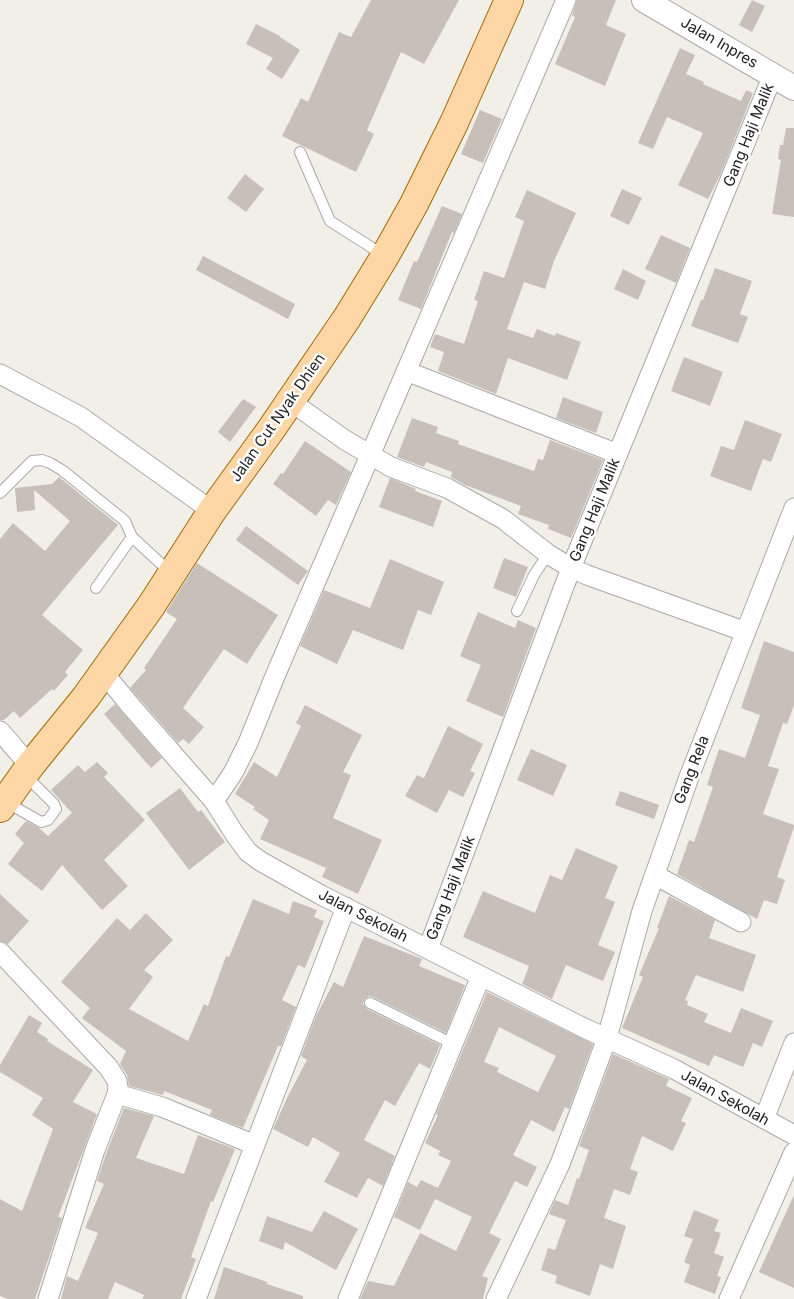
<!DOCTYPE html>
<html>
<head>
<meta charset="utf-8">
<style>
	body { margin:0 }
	canvas { display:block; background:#f2efe9 }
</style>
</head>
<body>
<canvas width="794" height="1299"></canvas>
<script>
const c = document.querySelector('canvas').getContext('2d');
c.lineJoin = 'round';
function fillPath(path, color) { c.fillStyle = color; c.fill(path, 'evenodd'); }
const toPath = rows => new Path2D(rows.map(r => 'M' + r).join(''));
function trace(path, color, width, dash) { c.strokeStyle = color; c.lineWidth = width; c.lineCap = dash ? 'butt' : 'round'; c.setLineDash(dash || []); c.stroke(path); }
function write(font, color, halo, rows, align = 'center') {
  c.font = font + ' Inter,sans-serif'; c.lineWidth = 5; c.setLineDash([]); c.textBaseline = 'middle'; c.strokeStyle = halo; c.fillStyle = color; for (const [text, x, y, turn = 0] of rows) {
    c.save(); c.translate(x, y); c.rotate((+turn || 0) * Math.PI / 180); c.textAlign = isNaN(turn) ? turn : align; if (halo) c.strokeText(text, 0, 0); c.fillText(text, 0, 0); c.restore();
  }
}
fillPath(toPath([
	[371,0,459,0,424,64,401,52,367,130,374,134,356,172,282,136,301,98,308,102,339,32,351,37],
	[577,0,616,0,606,25,626,34,605,86,555,64,575,17,572,15],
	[752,0,765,6,752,32,739,25],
	[256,24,280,36,280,37,300,50,282,79,266,69,273,58,246,44],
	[680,48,695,55,686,74,704,82,703,84,741,101,746,90,753,93,721,173,708,199,678,185,703,133,667,117,653,149,638,143],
	[480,110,502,119,483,163,461,154],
	[786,128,794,128,794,217,772,214,781,160,778,159,780,145,783,145],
	[245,174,264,189,246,212,227,198],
	[622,189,642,198,629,225,610,216],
	[527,190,576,213,554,261,545,289,524,282,507,329,533,338,537,329,555,336,556,333,581,342,567,380,508,358,496,394,438,371,444,352,430,347,435,334,464,344,478,301,474,300,484,271,504,278,524,221,515,217],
	[442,206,462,214,454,233,452,232,421,309,398,300,414,261,417,262],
	[661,235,690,248,676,283,645,269],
	[203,256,295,304,288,319,196,270],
	[715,268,752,281,740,314,748,317,738,343,691,326,701,300,703,300],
	[623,269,646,281,638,300,614,289],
	[684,357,723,372,710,406,671,391],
	[563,397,603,412,596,433,556,418],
	[243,399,256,407,230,442,218,432],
	[412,418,438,427,436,433,459,441,458,444,534,471,538,459,543,460,550,440,603,460,571,538,548,529,549,525,518,514,521,506,465,485,451,477,452,472,426,462,424,467,397,457],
	[745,420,782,434,771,462,763,459,751,491,710,476,721,446,734,450],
	[305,441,351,472,336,505,328,500,316,516,273,484,281,473,283,474],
	[59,477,118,525,42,615,83,650,65,672,68,675,54,691,52,689,20,718,14,711,4,720,0,720,0,539,13,523,45,551,70,521,34,490,35,510,17,512,15,488,52,484],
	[390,478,416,489,415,491,442,501,433,527,379,507],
	[246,526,308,571,298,585,236,540],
	[504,558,528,567,516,597,493,588],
	[390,559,444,582,431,615,418,610,403,650,353,630,337,664,300,646,324,590,370,608],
	[197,563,278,615,247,664,224,649,183,708,204,727,189,744,183,739,178,743,130,688,146,670,144,668,177,619,166,612],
	[478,612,515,628,518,620,536,628,503,717,466,701,481,665,460,656],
	[764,641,794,652,794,705,787,724,783,723,768,766,779,769,763,814,794,825,794,827,777,877,785,880,777,904,764,900,757,919,677,874,689,840,694,842,713,787,707,785,719,749,745,758,760,715,741,708],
	[115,704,162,758,151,768,104,714],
	[305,705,362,735,343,772,351,775,333,818,382,840,358,894,322,877,326,868,260,839,269,820,253,809,255,807,235,794,254,762,277,777,301,726,296,723],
	[448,726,483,744,470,771,475,773,463,797,449,790,437,813,405,796,417,775,424,778],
	[531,749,567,765,553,796,517,780],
	[97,762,108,773,104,777,145,820,104,860,128,886,102,910,62,865,42,891,8,864,24,843,15,834,26,821,39,828,48,836,72,813,51,790,78,765,85,772],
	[180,788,198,812,201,810,225,842,189,870,146,813],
	[620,791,659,805,654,819,615,805],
	[576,848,618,866,605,898,615,902,598,945,615,952,603,981,566,965,552,999,522,984,529,966,463,937,483,891,535,913,550,875,562,880],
	[0,894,29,921,8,944,0,941],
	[669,896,715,920,709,938,756,955,743,992,696,975,685,1000,688,1001,687,1005,708,1014,704,1022,731,1033,741,1008,773,1021,762,1047,753,1043,743,1067,714,1055,709,1066,622,1028,643,977,639,975,659,928,657,928],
	[253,899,289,914,293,901,317,910,314,917,324,921,305,968,298,965,282,1000,296,1007,281,1046,278,1046,243,1128,210,1115,212,1110,164,1091,163,1095,129,1086,127,1075,120,1064,126,1051,82,1018,90,1008,61,982,117,918,130,930,146,913,173,940,144,970,153,977,129,1009,188,1041,204,1004,208,1006,226,956,229,957],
	[364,936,422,959,419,966,465,985,446,1033,373,997,369,996,364,1000,363,1004,367,1009,440,1045,430,1069,419,1063,395,1106,385,1100,364,1140,395,1156,383,1186,368,1178,357,1198,324,1182,340,1153,313,1137,308,1147,273,1129,288,1096,307,1060,301,1056,316,1016,334,982,343,987],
	[487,992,593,1044,569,1109,565,1107,554,1132,531,1120,513,1155,537,1167,527,1187,515,1181,489,1233,501,1239,482,1276,488,1278,483,1299,360,1299,368,1281,394,1286,420,1233,456,1251,472,1217,435,1199,420,1230,394,1217,408,1182,417,1187,421,1180,438,1188,451,1161,438,1155,440,1151,425,1143,438,1115,436,1114],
	[499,1027,556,1056,538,1092,497,1072,499,1068,484,1062],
	[29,1015,42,1023,37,1032,48,1039,47,1041,93,1070,73,1102,97,1114,58,1217,62,1218,35,1299,8,1299,0,1296,0,1199,22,1211,53,1129,32,1115,43,1098,0,1072,0,1065],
	[613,1054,669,1079,666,1086,692,1098,681,1121,686,1123,673,1151,642,1136,630,1169,638,1172,630,1195,614,1189,604,1218,626,1226,613,1269,600,1264,590,1296,555,1283,557,1276,541,1270,548,1248,555,1250,566,1220,549,1214,555,1200,568,1205,577,1178,579,1179,589,1150,579,1146],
	[124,1108,154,1116,136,1158,184,1174,198,1135,235,1149,213,1202,211,1201,191,1257,196,1259,181,1299,142,1299,144,1295,115,1282,108,1299,61,1299,67,1276,78,1281,98,1233,85,1228,104,1184,97,1181,106,1154],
	[794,1195,794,1288,759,1272],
	[694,1210,719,1220,714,1231,721,1233,714,1253,724,1257,717,1276,721,1277,715,1294,684,1282,690,1265,684,1262,693,1239,684,1236],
	[324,1211,358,1229,336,1270,285,1242,283,1250,259,1241,267,1216,312,1232],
	[224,1267,267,1282,267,1284,303,1296,303,1299,214,1299]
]), '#c7bfb8');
const service = toPath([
	[300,152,330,221,385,256],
	[0,493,32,461,42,460,50,463,62,470,125,521,132,537,171,573],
	[96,588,132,537],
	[517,611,534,575,548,554],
	[6,802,41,822,48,820,56,809,54,804,25,775],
	[370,1003,453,1044]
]);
const minor = toPath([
	[406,371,618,454],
	[0,374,81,417,212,511],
	[290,401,345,440,391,467,447,488,503,519,548,554,571,568,587,575,746,632],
	[103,672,130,705,214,801,234,833,248,852,260,861,321,895,481,976,584,1028,674,1069,794,1135],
	[0,731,30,766],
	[214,801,233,773,248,743,275,676,566,0],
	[655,875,741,922],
	[428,949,571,568,773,75],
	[0,952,109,1068,117,1081,118,1087,117,1094,95,1150,48,1299],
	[117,1094,162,1107,255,1145],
	[764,1119,794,1043],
	[196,1299,346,907],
	[348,1299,481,976],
	[496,1299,560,1164,583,1103,607,1038,642,911,689,777,794,508],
	[729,1299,794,1152]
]);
const tertiary = toPath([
	[644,0,794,88]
]);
const primary = toPath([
	[0,808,30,766,86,697,151,606,212,511,272,428,347,318,385,256,414,204,454,123,509,0]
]);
trace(service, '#a9a9a9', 12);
trace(minor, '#a9a9a9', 21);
trace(tertiary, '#a9a9a9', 26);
trace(primary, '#a06b00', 30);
trace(service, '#fff', 10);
trace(minor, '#fff', 19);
trace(tertiary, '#fff', 24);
trace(primary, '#fcd6a4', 28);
write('15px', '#222', '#fff', [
	["Jalan Inpres",719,43,30],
	["Gang Haji Malik",749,135,-68],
	["Jalan Cut Nyak Dhien",278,418,-55],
	["Gang Haji Malik",595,510,-68],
	["Gang Rela",692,770,-69],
	["Gang Haji Malik",451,888,-69],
	["Jalan Sekolah",363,916,27],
	["Jalan Sekolah",725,1098,29]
]);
</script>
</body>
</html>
